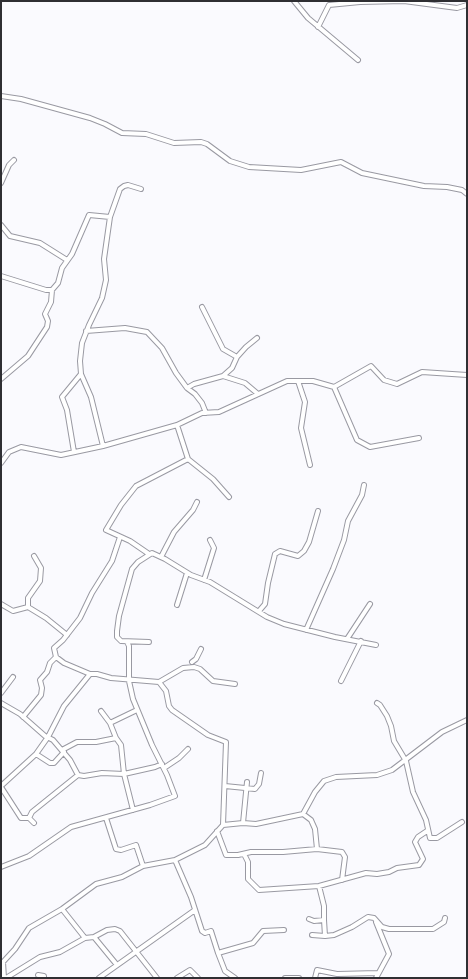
<!DOCTYPE html>
<html>
<head>
<meta charset="utf-8">
<style>
	body { margin:0 }
	#map { position:relative; width:468px; height:979px; overflow:hidden; background:#fafafe; font-family:"PT Serif",serif }
	canvas { display:block }
	.frame { position:absolute; inset:0; border:2px solid #2f2f33; pointer-events:none }
</style>
</head>
<body>
<div id="map">
<canvas width="468" height="979"></canvas>
<div class="frame"></div>
</div>
<script>
const c = document.querySelector('canvas').getContext('2d');
c.lineJoin = 'round';
const toPath = rows => new Path2D(rows.map(r => 'M' + r).join(''));
function trace(path, color, width, dash) { c.strokeStyle = color; c.lineWidth = width; c.lineCap = dash ? 'butt' : 'round'; c.setLineDash(dash || []); c.stroke(path); }
const minor = toPath([
	[294,1,308,18,358,60],
	[318,27,329,5,360,2,404,1,457,8,467,5],
	[1,96,21,99,90,118,105,124,122,133,146,134,174,143,201,142,207,144,230,161,249,167,301,170,341,162,362,173,424,186,447,187,462,190,467,194],
	[1,183,9,165,14,160],
	[1,225,10,236,40,243,67,260],
	[1,276,46,290,52,290,58,283,62,268,72,254,89,215,110,217,120,189,124,186,128,185,141,189],
	[202,307,223,349,237,357],
	[86,331,125,328,147,332,162,348,176,373,187,388,195,394,202,403,206,413],
	[81,374,91,397,103,446],
	[223,376,232,368,237,357,246,347,257,338],
	[1,379,28,356,47,327,48,321,45,314,51,302,52,290],
	[298,381,305,402,301,428,310,465],
	[334,387,357,440,370,447,419,438],
	[187,388,194,384,223,376,245,383,258,394],
	[177,425,188,459,213,479,229,497],
	[74,452,67,410,62,397,81,374,80,361,82,343,89,325,102,298,106,280,104,259,110,217],
	[1,463,9,452,21,447,61,455,103,446,177,425,202,413,219,412,287,381,313,381,334,387,371,366,384,380,397,384,422,372,467,375],
	[120,537,112,561,92,593,80,618,63,640,54,648,56,657,64,663,90,674,97,674,111,678,159,682,183,668,194,667,200,669,213,681,235,684],
	[149,554,130,541,106,530,121,505,136,486,188,459],
	[34,556,41,568,40,581,28,598,28,607,46,618,67,635],
	[161,557,174,532,193,510,197,502],
	[204,580,214,548,210,540],
	[1,604,13,611,28,607],
	[177,605,187,573],
	[259,611,265,604,268,583,275,554,280,551,298,556,304,551,309,542,318,511],
	[306,630,333,569,344,540,348,521,362,495,364,485],
	[347,639,370,604],
	[149,642,121,641,117,637,117,631,119,616,132,569,138,562,152,553,165,559,191,575,210,582,267,617,284,624,335,637,376,645],
	[192,662,196,659,201,649],
	[341,681,361,641],
	[159,682,166,691,169,706,172,710,208,735,226,742,223,825],
	[1,693,13,677],
	[1,703,20,714,45,736,53,740,70,760,78,775],
	[377,703,380,705,387,716,391,726,394,741,406,761,413,792,426,820,430,838,437,838,462,822],
	[101,711,110,723,116,738,121,745,124,774,133,810],
	[23,717,41,695,42,688,40,680,47,672,50,663,56,657],
	[110,723,137,710],
	[62,750,77,742,96,742,116,738],
	[36,754,50,763,54,763,64,752],
	[164,768,179,758,188,749],
	[1,786,36,754,48,737,64,706,90,674],
	[225,786,255,789,259,784,261,773],
	[1,787,21,818,29,818],
	[303,814,311,820,315,829,317,849,342,852,345,857,342,880],
	[29,818,32,812,78,775,84,776,102,773,124,774,155,767,162,764],
	[29,818,34,823],
	[106,818,116,849,121,850,136,845,143,866],
	[243,823,247,782],
	[217,831,226,855,238,855,251,852,283,852,317,849],
	[244,854,248,862,248,879,259,890,319,886,366,873,377,874,389,872,397,868,419,865,423,859,415,842,418,837,427,831],
	[175,860,191,897,202,931,205,933,211,931,218,953,253,943,263,931,284,930],
	[1,867,29,856,71,827,150,805,175,796,167,775,152,745,133,699,129,681,129,646,127,642],
	[319,886,324,906,324,920],
	[62,909,85,938,94,937,107,930,115,929,120,931,157,978],
	[309,919,314,921,324,920,325,936,334,935,352,927,368,917,374,918,382,927,389,929,433,929,444,922,445,918],
	[376,922,389,954,376,978],
	[312,935,325,936],
	[94,937,117,965],
	[218,953,225,971,235,978],
	[38,975,44,976,44,978],
	[4,978,3,962,15,949,29,928,62,909,96,884,122,877,143,866,175,860,205,845,223,825,243,823,256,824,303,814,315,792,324,781,336,777,377,775,392,770,442,732,467,720],
	[6,978,40,957,60,952,85,938],
	[99,978,195,910],
	[177,978,190,970,198,978],
	[285,978,299,978],
	[315,978,317,970,337,974,378,973]
]);
trace(minor, '#9999a2', 6);
trace(minor, '#fff', 4);
</script>
</body>
</html>
